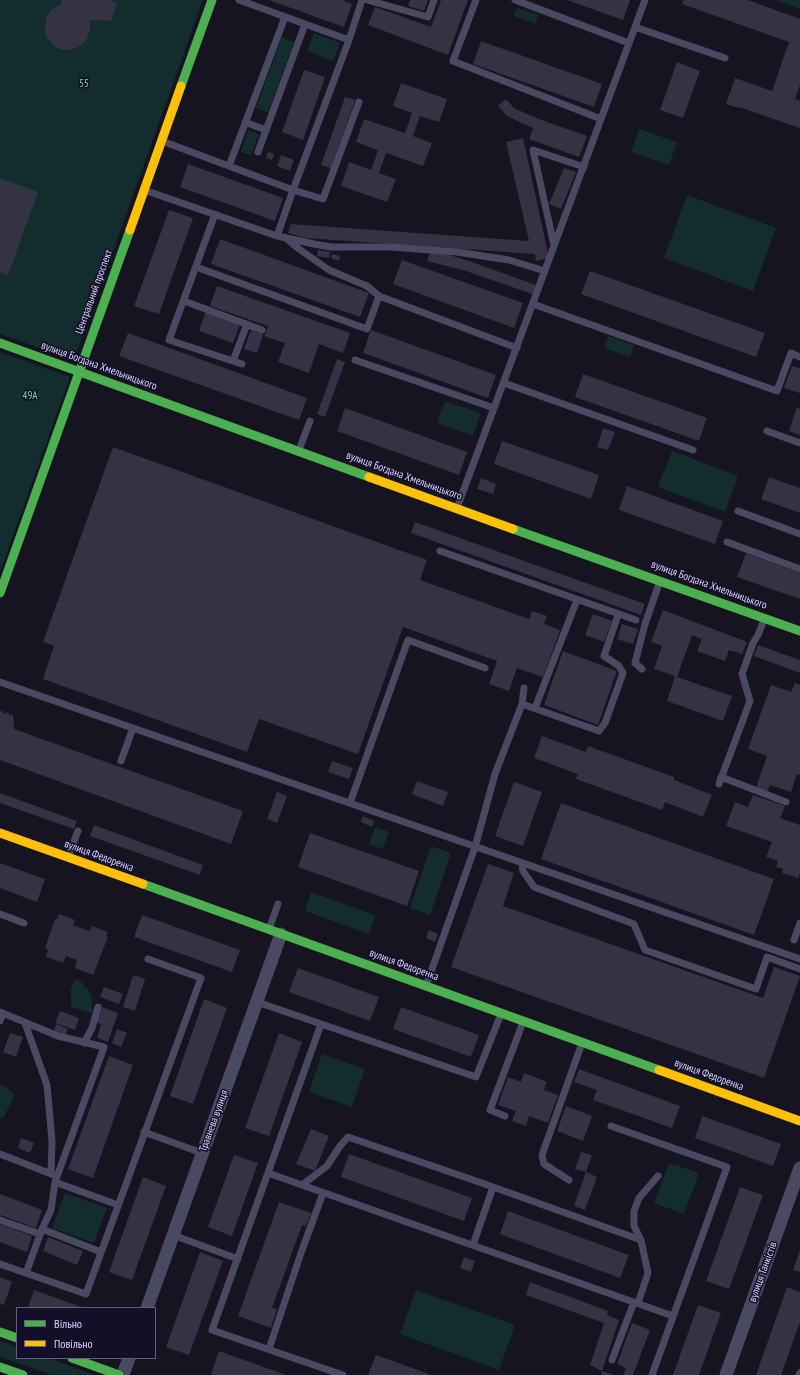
<!DOCTYPE html>
<html>
<head>
<meta charset="utf-8">
<style>
	body { margin:0 }
	#map { position:relative; width:800px; height:1375px; overflow:hidden; background:#161421; font-family:"PT Sans Narrow",sans-serif }
	canvas { display:block }
	.legend { position:absolute; left:16px; top:1307px; width:140px; height:52px; box-sizing:border-box; background:#130f26; border:1px solid #625e7d; margin:0; padding:5px 7px; list-style:none; font-size:12px; color:#d9d4ff }
	.legend li { display:flex; align-items:center; gap:8px; height:20px }
	.legend b { width:20px; border:1px solid #625e7d }
</style>
</head>
<body>
<div id="map">
<canvas width="800" height="1375"></canvas>
<ul class="legend">
<li><b style="height:5px;background:#4caf50"></b>Вільно</li>
<li><b style="height:5px;background:#ffc107"></b>Повільно</li>
</ul>
</div>
<script>
const c = document.querySelector('canvas').getContext('2d');
c.lineJoin = 'round';
function fillPath(path, color) { c.fillStyle = color; c.fill(path, 'evenodd'); }
const toPath = rows => new Path2D(rows.map(r => 'M' + r).join(''));
function trace(path, color, width, dash) { c.strokeStyle = color; c.lineWidth = width; c.lineCap = dash ? 'butt' : 'round'; c.setLineDash(dash || []); c.stroke(path); }
function write(font, color, halo, rows, align = 'center') {
  c.font = font + ' "PT Sans Narrow",sans-serif'; c.lineWidth = 3; c.setLineDash([]); c.textBaseline = 'middle'; c.strokeStyle = halo; c.fillStyle = color; for (const [text, x, y, turn = 0] of rows) {
    c.save(); c.translate(x, y); c.rotate((+turn || 0) * Math.PI / 180); c.textAlign = isNaN(turn) ? turn : align; if (halo) c.strokeText(text, 0, 0); c.fillText(text, 0, 0); c.restore();
  }
}
fillPath(toPath([
	[0,0,203,0,74,360,0,334],
	[775,0,800,0,800,9],
	[517,8,538,15,535,24,514,16],
	[314,33,340,43,333,61,307,51],
	[282,37,294,42,268,112,256,108],
	[639,129,677,142,669,165,631,152],
	[248,130,259,134,251,155,241,152],
	[687,195,776,228,753,291,664,258],
	[608,336,634,345,630,357,604,348],
	[0,352,70,377,0,572],
	[445,401,481,413,473,436,437,423],
	[672,451,738,476,725,512,658,487],
	[375,827,389,832,383,849,369,844],
	[431,846,451,853,430,915,410,908],
	[311,892,375,915,369,934,305,911],
	[75,980,80,981,88,989,92,998,92,1013,71,1007,71,989],
	[322,1054,365,1069,352,1107,309,1092],
	[0,1084,15,1094,3,1119,0,1118],
	[669,1163,699,1173,684,1214,654,1203],
	[65,1193,107,1208,94,1243,52,1228],
	[416,1290,515,1325,499,1370,400,1334],
	[0,1341,17,1347,17,1358,48,1358,95,1375,52,1375,0,1357]
]), '#132c2d');
fillPath(toPath([
	[62,0,109,0,117,3,111,21,90,20,90,30,86,41,76,48,68,50,60,49,53,45,47,38,45,31,46,18,53,8,61,4],
	[269,0,342,0,352,4,344,27],
	[410,0,428,0,424,11,408,6],
	[441,0,468,0,448,55,368,25,375,7,431,27],
	[567,0,630,0,623,20],
	[684,0,748,0,800,19,800,85,795,99,800,101,800,128,739,107,739,108,726,104,735,78,772,91,789,42,682,4],
	[481,41,602,84,594,107,473,64],
	[677,62,700,71,683,118,660,110],
	[304,70,325,77,303,140,282,132],
	[401,83,447,99,439,122,420,116,413,136,432,143,423,166,386,153,379,173,396,179,387,202,341,186,349,162,371,170,378,150,356,142,364,119,405,133,412,113,393,106],
	[345,97,355,100,331,168,321,165],
	[506,99,514,108,536,118,587,136,579,157,529,139,533,128,507,116,498,106],
	[523,138,549,258,536,261,535,254,305,238,288,233,291,224,529,241,506,142],
	[268,152,274,154,272,160,266,158],
	[281,155,294,160,290,171,277,166],
	[188,164,283,198,275,221,180,187],
	[564,168,576,172,561,209,549,204],
	[0,178,38,192,8,275,0,272],
	[169,210,193,218,159,314,134,306],
	[220,239,369,293,360,317,211,264],
	[318,250,330,252,329,258,317,256],
	[430,252,443,253,469,261,536,285,532,294,466,271,427,261],
	[332,254,340,256,339,261,331,258],
	[402,260,523,303,514,328,393,284],
	[590,271,765,333,756,357,581,294],
	[217,286,350,333,343,353,319,344,309,373,278,362,285,343,264,336,268,326,210,306],
	[206,311,240,324,233,343,199,331],
	[251,330,263,334,257,353,244,349],
	[371,330,496,375,488,398,363,353],
	[128,333,307,398,299,420,119,356],
	[337,359,345,362,325,417,317,414],
	[792,366,800,368,800,393,784,388],
	[583,374,707,418,699,441,575,397],
	[797,407,800,409,800,435,789,431],
	[345,408,467,452,459,475,337,431],
	[603,428,615,432,608,450,597,447],
	[502,441,599,475,591,499,494,464],
	[113,447,427,560,420,580,529,619,532,611,547,616,544,624,560,630,543,677,517,668,509,691,489,684,497,661,403,627,358,754,259,719,247,752,43,679,54,646,43,642],
	[769,477,800,488,800,513,761,499],
	[481,478,496,484,493,494,477,489],
	[627,486,723,521,715,544,619,510],
	[415,522,645,604,641,615,411,533],
	[746,553,800,573,800,599,737,577],
	[663,610,747,642,742,654,729,650,725,661,697,651,702,639,692,635,677,677,732,696,723,721,667,701,675,676,654,669,662,646,651,642],
	[593,614,612,621,604,642,585,635],
	[622,624,638,629,633,644,617,639],
	[758,645,800,660,800,673,754,656],
	[563,651,617,671,598,725,544,705],
	[795,683,800,685,800,775,797,774,791,792,770,785,767,792,756,788,767,756,748,749,771,685,791,692],
	[2,710,4,714,8,712,10,716,13,714,14,729,243,811,231,844,0,760,0,712],
	[542,736,586,752,588,746,674,777,674,780,712,795,703,817,665,802,662,810,576,779,578,774,534,758],
	[332,761,353,768,349,779,328,772],
	[417,781,448,792,443,806,412,794],
	[514,782,542,792,523,846,495,836],
	[277,792,287,796,277,823,267,819],
	[0,793,77,821,74,829,0,803],
	[753,795,785,806,780,818,800,825,800,873,798,878,782,873,783,869,776,867,778,861,766,857,772,842,726,826,735,802,748,807],
	[561,803,774,879,754,935,541,859],
	[363,816,374,821,372,827,361,822],
	[94,825,203,865,200,875,90,836],
	[310,833,419,871,407,906,298,867],
	[0,863,45,879,37,902,0,888],
	[488,864,514,873,503,906,763,998,774,967,800,976,764,1078,451,967],
	[59,914,75,920,73,925,90,931,92,926,108,932,106,937,108,937,93,975,75,968,77,960,66,956,63,963,46,957,48,950,45,948,55,919,57,919],
	[142,915,240,950,232,972,134,937],
	[429,930,438,934,435,942,426,938],
	[298,968,379,997,370,1021,289,992],
	[133,975,145,979,135,1011,123,1007],
	[104,987,123,994,119,1004,100,997],
	[204,999,227,1008,193,1104,170,1096],
	[102,1007,118,1013,108,1042,97,1038,101,1024,97,1023],
	[401,1007,479,1035,471,1057,393,1029],
	[60,1011,79,1018,75,1030,55,1023],
	[56,1024,68,1029,65,1035,54,1031],
	[117,1029,127,1033,121,1047,112,1043],
	[10,1033,23,1037,16,1057,3,1052],
	[279,1033,302,1042,269,1136,245,1128],
	[109,1056,133,1065,93,1178,68,1169],
	[579,1069,680,1106,672,1128,593,1100,597,1090,574,1082],
	[524,1073,547,1082,544,1090,558,1095,548,1123,529,1116,526,1126,512,1121,516,1111,498,1105,508,1077,521,1082],
	[566,1106,592,1116,583,1141,557,1131],
	[702,1116,781,1144,773,1166,695,1138],
	[311,1129,329,1136,315,1171,296,1164],
	[21,1138,34,1143,30,1153,18,1148],
	[581,1152,592,1155,586,1172,597,1177,585,1210,574,1206,586,1172,575,1169],
	[349,1154,472,1198,464,1221,341,1177],
	[234,1155,258,1163,232,1236,208,1227],
	[143,1177,166,1186,132,1280,109,1272],
	[740,1187,763,1195,729,1289,706,1281],
	[0,1194,42,1210,36,1228,0,1215],
	[279,1202,311,1213,306,1226,302,1225,272,1308,277,1309,271,1328,238,1316],
	[508,1211,629,1255,620,1278,500,1234],
	[0,1224,32,1236,27,1252,0,1242],
	[48,1237,83,1251,77,1265,43,1251],
	[800,1250,800,1272,793,1270],
	[200,1252,223,1261,189,1355,166,1347],
	[464,1257,475,1261,471,1272,460,1268],
	[0,1277,12,1282,4,1305,0,1304],
	[530,1282,608,1311,607,1315,619,1320,602,1371,590,1365,604,1323,526,1295],
	[787,1287,800,1292,800,1322,781,1375,756,1375],
	[34,1290,84,1308,28,1308],
	[698,1305,721,1313,699,1375,673,1375],
	[632,1323,650,1330,633,1375,623,1375,626,1368,617,1364],
	[219,1351,286,1375,215,1375,211,1374],
	[376,1355,432,1375,368,1375],
	[602,1371,614,1375,601,1375]
]), '#343243');
trace(toPath([
	[367,0,428,17,434,0],
	[476,0,453,61,601,119],
	[515,0,629,43],
	[635,27,725,58],
	[349,40,362,0],
	[247,123,266,130],
	[162,141,293,190,349,40,239,0],
	[533,150,554,245],
	[533,150,584,167],
	[258,152,305,24],
	[229,166,285,17],
	[144,190,277,236,314,244,331,247,391,247,457,252,509,260,545,271],
	[215,214,169,340,242,364],
	[277,236,293,190,323,199,359,102],
	[286,238,299,249,329,270,367,286,379,296,517,348],
	[196,267,367,329,379,296],
	[184,301,262,330],
	[533,304,777,391,791,353,800,357],
	[355,360,494,408],
	[233,361,247,324],
	[504,383,693,450],
	[767,431,800,443],
	[299,450,310,421],
	[457,508,645,0],
	[738,511,800,534],
	[727,542,800,569],
	[440,551,636,620],
	[642,669,635,663,645,624,660,581],
	[0,682,800,959],
	[522,704,599,731,605,723,623,673,619,666,604,656,618,615],
	[535,708,577,600],
	[121,761,133,728],
	[721,777,786,802],
	[719,784,750,701,742,674,753,643,758,635,764,620],
	[350,803,408,640,485,668],
	[68,857,78,831],
	[522,863,523,871,534,887,634,924,645,950,756,989,767,957,800,969],
	[0,914,24,923],
	[269,929,278,904],
	[794,940,800,923],
	[426,986,475,847,495,774,522,704,524,688],
	[257,1002,476,1077,501,1014],
	[0,1012,58,1036,104,1047,55,1182,118,1205],
	[0,1021,3,1013],
	[25,1023,47,1085,52,1141,51,1174],
	[321,1024,212,1330,343,1375],
	[84,1043,92,1028,98,1007],
	[505,1116,490,1110,523,1022],
	[611,1126,727,1167,652,1375],
	[144,1132,202,1153],
	[0,1154,54,1175],
	[268,1173,673,1316],
	[569,1180,544,1164,542,1155,582,1043],
	[302,1185,327,1166,340,1146,348,1137,482,1183,641,1240,648,1273,638,1303],
	[0,1220,40,1234],
	[42,1229,51,1210,55,1182],
	[173,1235,238,1259],
	[641,1240,634,1226,634,1211,639,1198,658,1176],
	[473,1245,493,1187],
	[0,1264,86,1294,201,978,148,959],
	[26,1273,42,1229,101,1252],
	[269,1349,301,1253,323,1193],
	[612,1360,634,1302],
	[799,1375,800,1373]
]), '#4a4962', 7);
trace(toPath([
	[147,1308,281,934],
	[123,1375,129,1358],
	[726,1375,800,1168]
]), '#4a4962', 13);
trace(toPath([
	[181,86,212,0],
	[0,343,369,477],
	[513,529,800,631],
	[0,593,130,230],
	[143,884,659,1070],
	[0,1332,17,1338],
	[72,1358,119,1375],
	[0,1367,23,1375]
]), '#4caf50', 9);
trace(toPath([
	[130,230,181,86],
	[369,477,513,529],
	[0,833,143,884],
	[659,1070,800,1121]
]), '#ffc107', 9);
write('11px', '#5fe0c0', '#130f26', [
	["55",84,84],
	["49А",30,396]
]);
write('11px', '#d9d4ff', '#130f26', [
	["Центральний проспект",94,292,-70],
	["вулиця Богдана Хмельницького",99,366,20],
	["вулиця Богдана Хмельницького",404,476,20],
	["вулиця Богдана Хмельницького",709,585,20],
	["вулиця Федоренка",99,856,20],
	["вулиця Федоренка",404,965,20],
	["вулиця Федоренка",709,1075,20],
	["Травнева вулиця",214,1121,-70],
	["вулиця Танкістів",763,1272,-70]
]);
</script>
</body>
</html>
